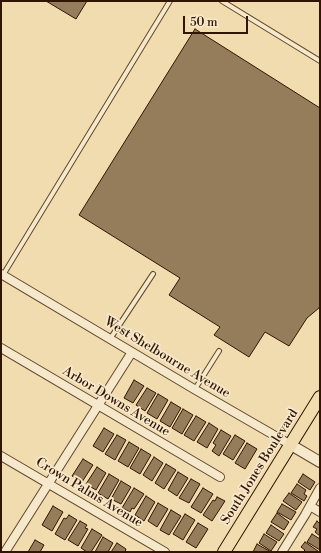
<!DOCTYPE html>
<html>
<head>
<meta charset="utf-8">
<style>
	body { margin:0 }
	#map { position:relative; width:321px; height:553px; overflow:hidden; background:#f1dcaf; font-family:"Libre Bodoni",serif }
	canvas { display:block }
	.frame { position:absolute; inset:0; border:2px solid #321500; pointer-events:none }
	.scale { position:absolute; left:183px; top:16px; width:65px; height:18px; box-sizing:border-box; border:2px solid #321500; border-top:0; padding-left:5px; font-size:12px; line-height:14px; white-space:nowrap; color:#321500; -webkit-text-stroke:3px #f6e8cb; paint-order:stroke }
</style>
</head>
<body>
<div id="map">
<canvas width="321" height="553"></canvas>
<div class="frame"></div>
<div class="scale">50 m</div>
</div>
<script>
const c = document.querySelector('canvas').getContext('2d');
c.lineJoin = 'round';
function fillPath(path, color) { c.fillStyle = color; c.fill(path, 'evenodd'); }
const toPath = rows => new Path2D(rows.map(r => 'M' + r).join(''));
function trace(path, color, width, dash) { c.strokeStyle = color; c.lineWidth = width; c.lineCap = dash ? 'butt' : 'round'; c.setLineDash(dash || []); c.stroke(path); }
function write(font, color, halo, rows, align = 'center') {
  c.font = font + ' "Libre Bodoni",serif'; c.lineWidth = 3.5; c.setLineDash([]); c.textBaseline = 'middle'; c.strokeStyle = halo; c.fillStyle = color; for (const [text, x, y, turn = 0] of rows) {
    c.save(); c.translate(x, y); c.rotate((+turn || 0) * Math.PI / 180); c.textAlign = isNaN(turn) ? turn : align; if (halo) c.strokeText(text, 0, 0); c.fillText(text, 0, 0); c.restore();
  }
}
const building = toPath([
	[46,1,87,1,76,19,46,1],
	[195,29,320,108,320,306,319,308,307,318,289,346,265,332,249,357,214,335,220,327,169,295,180,278,79,215,195,29],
	[134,380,144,386,133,403,124,398,134,380],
	[147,388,156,393,145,411,136,405,147,388],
	[158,394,168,400,157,419,147,413,158,394],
	[171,402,181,408,170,427,160,421,171,402],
	[183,409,193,415,182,434,172,428,183,409],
	[196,416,206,422,194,441,184,435,196,416],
	[209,423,218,429,207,448,197,442,209,423],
	[104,428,114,434,103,452,93,446,104,428],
	[221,430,231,436,219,456,212,451,216,445,213,443,221,430],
	[117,435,126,440,115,460,105,454,117,435],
	[235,435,245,441,233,460,223,454,235,435],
	[129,442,139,448,128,467,118,461,129,442],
	[247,443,257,449,245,469,235,463,247,443],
	[141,449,151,455,140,474,130,468,141,449],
	[154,457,163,463,152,481,143,475,154,457],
	[83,459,93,465,82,482,72,476,83,459],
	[166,464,176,470,164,489,155,483,166,464],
	[97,467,106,473,96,490,86,484,97,467],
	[178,472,188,478,177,496,168,490,178,472],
	[109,474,119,480,108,499,98,493,109,474],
	[303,474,315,482,310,490,298,482,303,474],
	[191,479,200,484,189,503,179,498,191,479],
	[121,481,131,487,121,504,111,499,121,481],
	[297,484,306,490,304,494,307,496,304,501,291,493,297,484],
	[134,488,144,494,134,509,132,508,130,512,122,508,134,488],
	[203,488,213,494,201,513,191,507,203,488],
	[289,493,302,502,296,510,283,501,289,493],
	[146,496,155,502,144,521,135,515,146,496],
	[217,497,225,501,212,521,203,515,213,500,215,501,217,497],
	[158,503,168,509,157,527,148,521,158,503],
	[282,504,296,512,291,520,277,512,282,504],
	[53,506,63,512,52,531,42,525,53,506],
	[171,510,181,516,169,535,160,530,171,510],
	[277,513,289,522,284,530,271,522,277,513],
	[185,514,195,520,183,540,173,534,185,514],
	[69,515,77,520,65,540,55,534,64,518,66,519,69,515],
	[80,521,87,525,85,528,88,529,78,546,68,540,80,521],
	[317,521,320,524,320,536,315,532,317,529,313,527,317,521],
	[198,523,208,529,196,548,186,542,198,523],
	[271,525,284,534,279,541,266,533,271,525],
	[92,529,102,535,91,552,87,552,81,548,92,529],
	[264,534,277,542,271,551,259,543,264,534],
	[312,534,320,539,320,550,307,542,312,534],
	[103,537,113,543,108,552,95,552,103,537],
	[35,540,44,545,40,552,28,552,35,540],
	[305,542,318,551,317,552,303,552,305,550,301,547,305,542],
	[117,543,126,549,125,552,111,552,117,543],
	[257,544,271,552,253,552,257,544]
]);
fillPath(building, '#957c5b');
trace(building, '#321500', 1);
const service = toPath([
	[222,1,320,61],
	[3,275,170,1],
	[110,339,153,274],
	[195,389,219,351]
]);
const minor = toPath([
	[1,274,194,389,291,445],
	[1,348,220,477],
	[1,456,165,552],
	[310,506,320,512],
	[5,552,132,352],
	[282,552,305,515,320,488]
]);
const tertiary = toPath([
	[291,445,320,462]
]);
const primary = toPath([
	[224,552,320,397]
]);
trace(service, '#62472c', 6);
trace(minor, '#62472c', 10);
trace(tertiary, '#62472c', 12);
trace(primary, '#321500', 14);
trace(service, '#f6e8cb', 4);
trace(minor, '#f6e8cb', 8);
trace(tertiary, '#f6e8cb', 10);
trace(primary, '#f1dcaf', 12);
write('13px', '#321500', '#f6e8cb', [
	["West Shelbourne Avenue",167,358,31],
	["Arbor Downs Avenue",116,402,31],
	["South Jones Boulevard",260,467,-58],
	["Crown Palms Avenue",89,493,31]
]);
</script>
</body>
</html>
